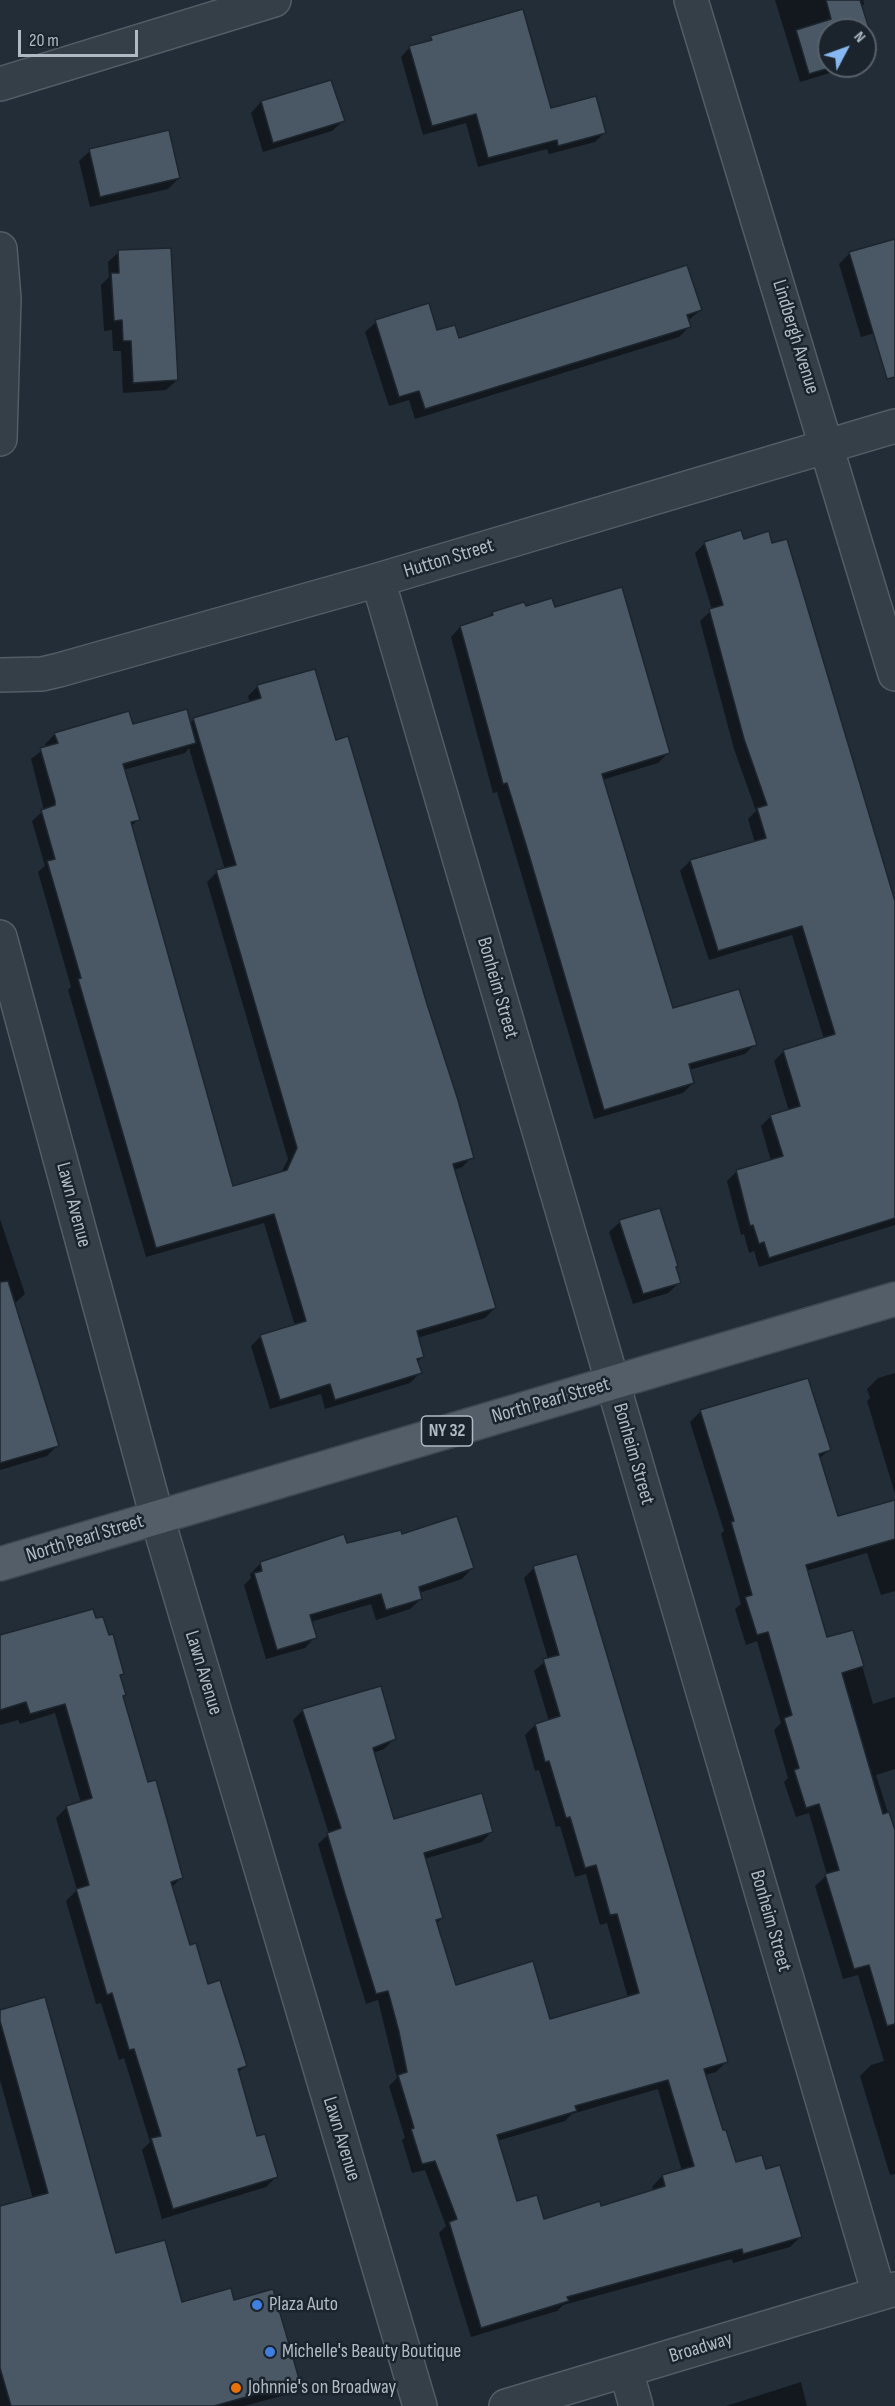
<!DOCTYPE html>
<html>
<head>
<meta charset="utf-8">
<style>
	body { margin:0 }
	#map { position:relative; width:895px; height:2406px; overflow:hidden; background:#222d38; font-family:"Sofia Sans Condensed",sans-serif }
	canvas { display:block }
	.north { position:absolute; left:817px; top:18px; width:60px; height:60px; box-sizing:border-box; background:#1b242d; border:2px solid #57606a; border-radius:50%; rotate:49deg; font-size:16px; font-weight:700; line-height:24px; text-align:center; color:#b0bac5 }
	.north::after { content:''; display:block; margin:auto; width:21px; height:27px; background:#87b8f2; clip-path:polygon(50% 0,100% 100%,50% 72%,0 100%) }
	.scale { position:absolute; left:18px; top:30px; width:120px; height:27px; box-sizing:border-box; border:3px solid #b0bac5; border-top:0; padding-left:8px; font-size:18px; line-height:21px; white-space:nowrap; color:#b0bac5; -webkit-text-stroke:4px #1b242d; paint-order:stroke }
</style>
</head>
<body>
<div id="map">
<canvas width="895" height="2406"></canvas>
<div class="north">N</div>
<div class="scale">20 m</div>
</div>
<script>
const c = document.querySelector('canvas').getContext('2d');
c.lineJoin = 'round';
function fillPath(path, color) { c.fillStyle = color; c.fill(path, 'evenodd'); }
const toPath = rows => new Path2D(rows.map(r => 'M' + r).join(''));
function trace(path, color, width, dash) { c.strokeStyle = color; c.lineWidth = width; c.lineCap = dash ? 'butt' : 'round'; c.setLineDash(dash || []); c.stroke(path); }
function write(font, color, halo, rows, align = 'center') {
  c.font = font + ' "Sofia Sans Condensed",sans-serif'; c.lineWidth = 5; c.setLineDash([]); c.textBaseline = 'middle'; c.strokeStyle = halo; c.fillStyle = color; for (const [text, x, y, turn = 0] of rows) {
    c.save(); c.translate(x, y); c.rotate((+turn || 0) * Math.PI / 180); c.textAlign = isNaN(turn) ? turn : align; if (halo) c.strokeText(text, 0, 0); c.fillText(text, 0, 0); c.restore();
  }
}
fillPath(toPath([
	[775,0,863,0,864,4,861,7,875,53,865,62,865,30,829,30,829,66,853,66,800,82],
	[410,47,550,110,604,133,595,142,549,154,547,149,478,167,466,123,423,135,401,57],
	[261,102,343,121,332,131,263,152,251,113],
	[90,151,179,178,168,189,90,207,79,161],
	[895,241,895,327,861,337,839,264,849,254],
	[119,252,177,380,166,390,123,393,121,351,113,351,112,330,104,331,101,285,109,277,108,262],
	[701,310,687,321,689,327,679,337,415,419,409,400,389,406,365,332,376,322,436,332,458,340],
	[705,543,895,906,895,1225,759,1267,754,1251,749,1253,744,1234,741,1235,727,1181,737,1171,771,1161,761,1126,771,1116,789,1111,774,1061,784,1051,824,1039,792,935,709,960,680,871,690,861,755,843,748,819,756,811,734,749,700,621,712,610,695,553],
	[525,608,554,609,668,753,658,763,602,780,672,1010,755,1044,745,1054,689,1070,693,1083,683,1093,594,1119,497,792,493,793,451,637,460,627,486,619,492,613],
	[258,686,335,741,472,1157,462,1167,454,1170,495,1308,485,1318,417,1338,423,1357,417,1362,420,1373,410,1383,325,1409,321,1394,270,1409,251,1346,261,1336,295,1326,264,1223,146,1257,68,990,71,987,38,872,45,866,32,821,44,810,31,759,46,747,45,744,55,734,132,726,189,724,194,719,250,703,248,696],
	[189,748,225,870,217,872,207,882,288,1159,281,1173,232,1188,131,827,138,819,123,770,185,753],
	[0,1219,25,1294,14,1304,57,1446,47,1456,0,1470],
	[620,1222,679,1283,668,1293,633,1304,609,1232],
	[895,1373,895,1494,867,1401,870,1398,867,1389,878,1378],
	[701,1411,829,1450,819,1459,837,1518,895,1502,895,1591,881,1595,867,1553,806,1571,826,1639,852,1631,873,1704,895,1697,895,1769,876,1775,895,1835,895,2174,890,2175,860,2076,871,2065,884,2061,858,1975,843,1979,815,1886,827,1875,809,1813,796,1817,784,1782,788,1778,774,1730,781,1723,757,1641,746,1645,735,1609,741,1604,721,1534,724,1531,690,1422],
	[401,1536,472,1568,462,1579,419,1593,421,1599,410,1609,376,1620,371,1604,310,1622,315,1637,305,1648,266,1659,244,1585,251,1578,250,1574,261,1563],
	[534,1568,726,2062,716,2072,705,2075,722,2132,735,2164,765,2171,800,2237,790,2247,733,2263,732,2259,563,2305,557,2311,471,2337,439,2233,446,2226,425,2170,412,2173,402,2140,405,2138,389,2086,397,2078,378,2000,366,2004,318,1844,329,1834,293,1720,303,1710,395,1738,384,1749,373,1753,393,1821,492,1831,482,1842,424,1859,442,1918,436,1924,455,1986,549,2020,628,1998,607,1923,600,1925,586,1874,575,1877,560,1826,556,1827,539,1770,535,1771,525,1735,535,1725,549,1721,534,1671,548,1659,524,1578],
	[658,2089,682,2171,662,2176,652,2187,654,2191,600,2208,543,2221,516,2203,497,2141,565,2121,572,2114],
	[0,1640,123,1673,119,1677,122,1697,147,1784,181,1878,171,1888,189,1947,245,2066,238,2073,256,2138,276,2177,266,2187,162,2219,142,2150,150,2142,124,2058,119,2060,101,2003,96,2004,66,1901,77,1890,56,1818,67,1807,81,1803,55,1713,20,1724,18,1720,0,1725],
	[0,2011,115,2255,181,2303,233,2301,298,2381,285,2395,244,2406,0,2406,0,2208,33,2199,0,2080],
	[801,2382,807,2406,726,2406]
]), '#0007');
const building = toPath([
	[826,0,860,0,877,53,865,57,865,30,829,30,829,66,836,66,809,74,796,30,831,19,826,0],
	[523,9,551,108,596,96,606,133,558,146,557,140,488,158,476,114,432,126,409,46,432,40,430,36,523,9],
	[331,80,345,121,273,143,261,101,331,80],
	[169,130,180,178,100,197,89,149,169,130],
	[895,239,895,377,887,379,849,252,895,239],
	[171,248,178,380,133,383,131,341,123,341,122,320,114,321,111,273,119,273,118,250,171,248],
	[687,265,702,310,687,315,691,327,425,409,419,391,399,397,375,320,429,303,437,330,455,325,459,338,687,265],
	[741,530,744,539,769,531,772,543,787,539,895,901,895,1218,769,1258,764,1242,759,1244,753,1225,750,1226,736,1170,783,1156,770,1115,800,1106,783,1050,835,1034,802,926,718,951,690,860,766,838,757,808,767,805,744,739,709,609,723,605,704,542,741,530],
	[622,587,670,753,602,774,673,1008,739,989,757,1045,689,1064,694,1083,604,1110,527,848,507,783,503,784,460,626,493,615,492,612,524,602,526,606,552,598,555,607,622,587],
	[315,669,336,740,348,736,427,1004,458,1100,474,1158,453,1164,496,1308,417,1331,424,1357,417,1359,422,1373,335,1400,330,1384,280,1400,260,1335,306,1321,274,1214,156,1248,78,979,81,978,47,861,55,859,41,810,55,805,55,801,40,748,58,743,54,733,129,711,133,724,187,709,196,743,123,764,140,820,131,822,233,1186,287,1170,297,1148,216,870,236,865,193,718,261,698,257,685,315,669],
	[660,1208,678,1266,676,1267,681,1283,643,1294,619,1220,660,1208],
	[8,1281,59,1446,0,1463,0,1282,8,1281],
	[808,1378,831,1450,819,1454,838,1516,895,1500,895,1539,806,1565,827,1637,853,1630,864,1666,842,1673,883,1814,889,1812,895,1830,895,2024,887,2026,869,1965,854,1969,825,1874,839,1870,819,1804,806,1808,794,1770,799,1768,784,1718,792,1715,768,1632,757,1635,745,1597,752,1595,731,1522,734,1521,700,1410,808,1378],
	[457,1516,474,1568,419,1587,422,1599,386,1610,381,1594,310,1615,317,1638,277,1650,254,1573,262,1571,260,1562,344,1534,347,1543,401,1530,402,1534,457,1516],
	[577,1554,728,2062,704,2069,723,2130,726,2130,736,2162,762,2155,766,2169,780,2165,802,2237,743,2254,742,2249,567,2297,569,2301,481,2328,449,2222,457,2219,435,2161,422,2164,411,2129,414,2128,398,2075,407,2072,399,2032,388,1991,376,1994,346,1897,327,1833,341,1828,302,1709,381,1686,396,1739,373,1748,394,1819,482,1793,493,1832,424,1853,443,1918,436,1920,456,1985,533,1961,550,2019,639,1993,617,1914,610,1915,596,1865,585,1868,570,1817,566,1818,549,1761,545,1762,535,1724,560,1716,543,1659,559,1655,533,1566,577,1554],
	[668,2080,694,2166,662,2175,665,2186,601,2206,600,2201,544,2219,537,2195,517,2201,497,2135,577,2111,575,2106,668,2080],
	[93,1609,96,1618,103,1617,109,1635,113,1634,124,1674,120,1675,126,1695,123,1696,148,1782,156,1780,168,1823,183,1878,171,1882,190,1945,196,1943,208,1984,220,1980,247,2066,238,2069,257,2136,265,2134,278,2177,173,2209,151,2138,161,2136,134,2049,129,2050,112,1993,107,1995,76,1889,89,1885,66,1806,92,1798,65,1704,30,1714,26,1702,0,1710,0,1635,93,1609],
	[45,1997,116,2253,165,2240,182,2302,231,2288,234,2300,273,2289,300,2382,214,2406,11,2406,0,2368,0,2206,48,2193,0,2021,0,2010,45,1997]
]);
fillPath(building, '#4a5764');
trace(building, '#1d262f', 1.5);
const minor = toPath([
	[691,0,895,674],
	[0,84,274,0],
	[0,249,4,299,0,439],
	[378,580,879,2294],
	[0,675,42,674,59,670,378,580,895,426],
	[0,937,157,1517,420,2406],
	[626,2370,636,2406],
	[506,2406,895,2289]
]);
const major = toPath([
	[0,1564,895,1299]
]);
trace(minor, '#535d66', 36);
trace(major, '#3f4852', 36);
trace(minor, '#353f48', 33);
trace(major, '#535e68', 33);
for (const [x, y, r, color] of [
	[257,2305,6,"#3f7fe0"],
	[270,2352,6,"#3f7fe0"],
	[236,2388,6,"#e8710a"]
]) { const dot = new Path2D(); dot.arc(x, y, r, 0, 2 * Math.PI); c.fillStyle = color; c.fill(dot); trace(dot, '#1b242d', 2); }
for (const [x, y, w] of [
	[447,1431,51]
]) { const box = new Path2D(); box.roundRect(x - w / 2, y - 15, w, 30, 4.5); c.fillStyle = '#1b242d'; c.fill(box); trace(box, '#b0bac5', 1.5); }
write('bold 18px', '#b0bac5', null, [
	["NY 32",447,1431]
]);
write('20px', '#b0bac5', '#1b242d', [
	["Lindbergh Avenue",795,337,73],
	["Hutton Street",449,559,-17],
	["Bonheim Street",497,988,74],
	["Lawn Avenue",73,1205,75],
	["North Pearl Street",551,1401,-16],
	["Bonheim Street",633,1454,74],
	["North Pearl Street",85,1539,-17],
	["Lawn Avenue",203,1673,73],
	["Bonheim Street",770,1921,74],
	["Lawn Avenue",341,2139,73],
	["Broadway",701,2348,-17]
]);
write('20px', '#b0bac5', '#1b242d', [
	["Plaza Auto",269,2305],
	["Michelle's Beauty Boutique",282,2352],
	["Johnnie's on Broadway",248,2388]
], 'left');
</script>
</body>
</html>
